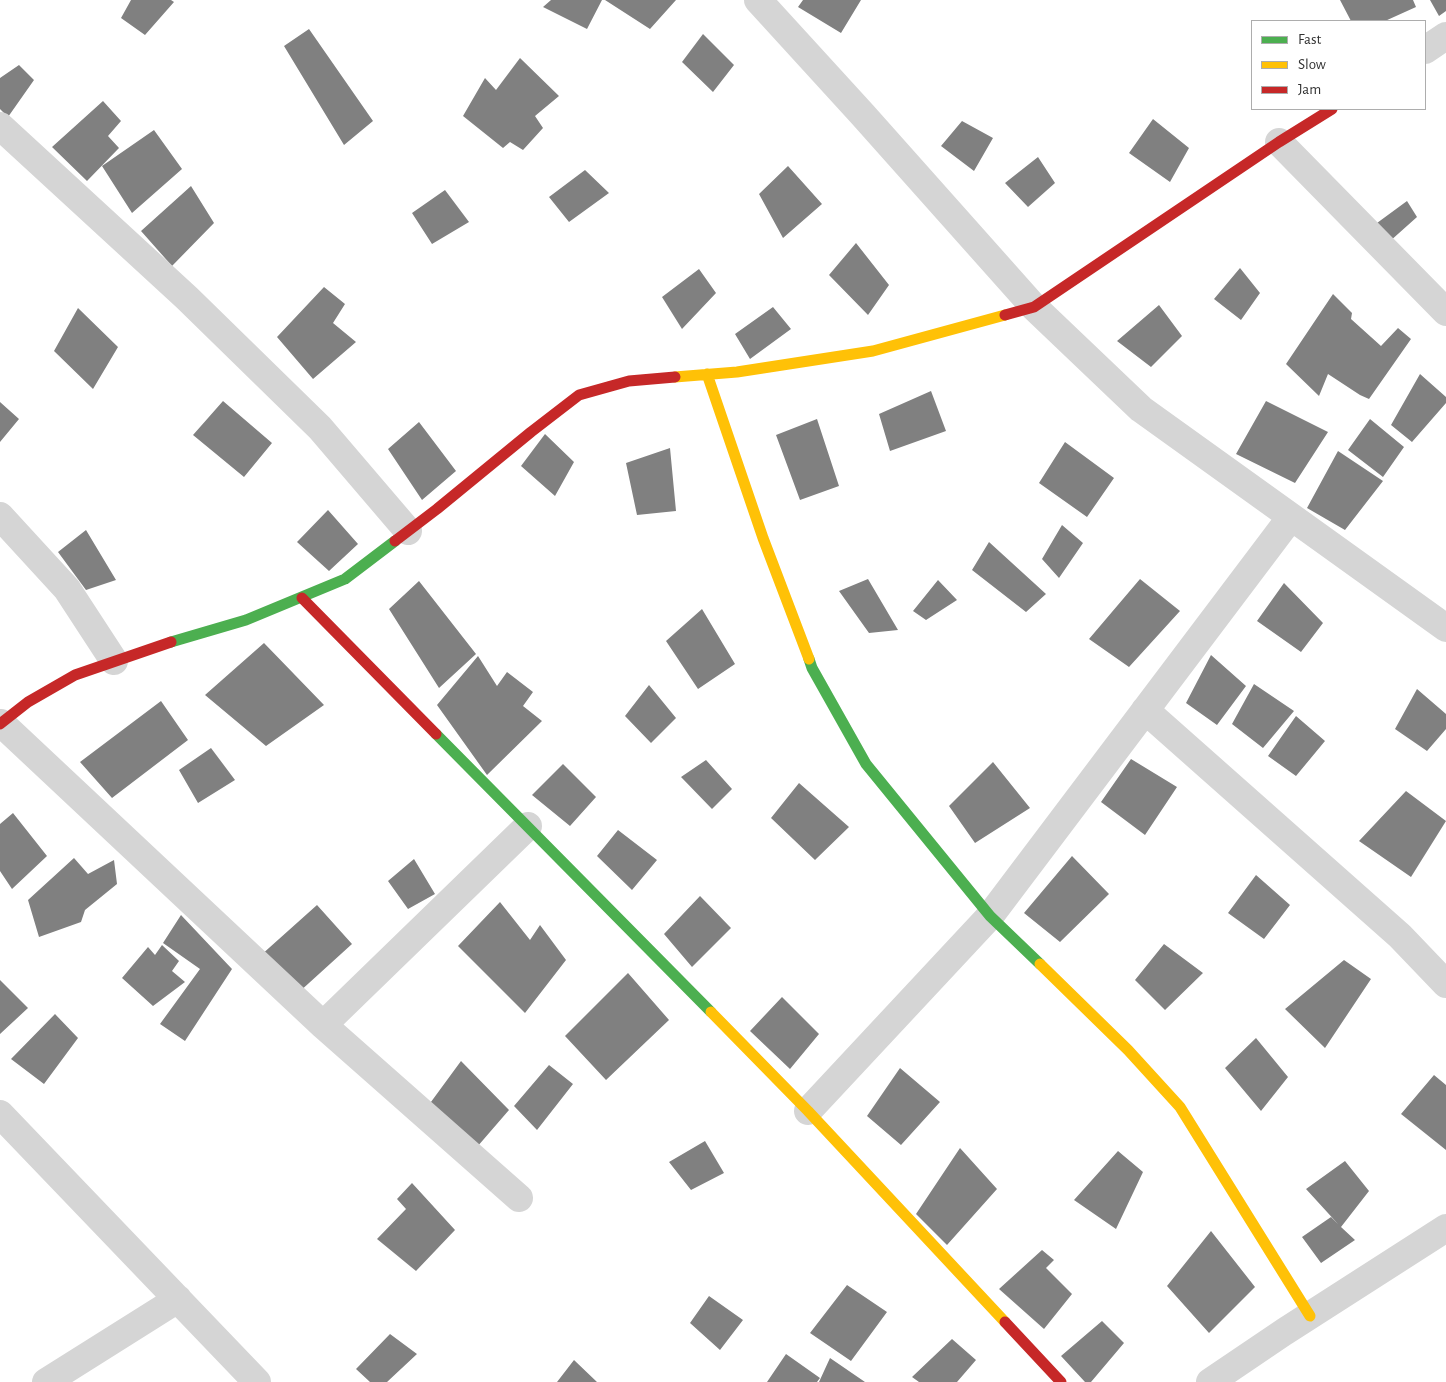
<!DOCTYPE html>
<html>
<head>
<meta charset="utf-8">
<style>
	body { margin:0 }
	#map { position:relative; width:1446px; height:1382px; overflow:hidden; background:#fff; font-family:"Alegreya Sans",sans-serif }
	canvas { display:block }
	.legend { position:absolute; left:1251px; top:20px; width:175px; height:90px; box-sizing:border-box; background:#fff; border:1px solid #adadad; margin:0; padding:6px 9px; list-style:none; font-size:15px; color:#313131 }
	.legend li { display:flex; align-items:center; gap:10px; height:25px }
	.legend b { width:25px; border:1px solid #adadad }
</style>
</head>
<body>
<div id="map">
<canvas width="1446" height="1382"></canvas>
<ul class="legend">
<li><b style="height:6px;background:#4caf50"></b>Fast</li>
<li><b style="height:6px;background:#ffc107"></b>Slow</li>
<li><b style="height:6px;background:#c62828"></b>Jam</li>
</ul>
</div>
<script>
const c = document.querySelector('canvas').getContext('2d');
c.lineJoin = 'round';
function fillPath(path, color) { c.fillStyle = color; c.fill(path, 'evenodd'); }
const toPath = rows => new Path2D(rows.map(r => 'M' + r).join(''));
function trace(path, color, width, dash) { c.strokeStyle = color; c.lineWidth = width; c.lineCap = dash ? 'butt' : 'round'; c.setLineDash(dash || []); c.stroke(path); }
fillPath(toPath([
	[131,0,171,0,174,2,145,35,121,18],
	[551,0,602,0,587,29,543,7],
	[605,0,676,0,650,29],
	[803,0,861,0,841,33,798,7],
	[1340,0,1413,0,1416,7,1385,21,1351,21],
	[1430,0,1446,0,1446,11,1439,16],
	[309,29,373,121,344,145,284,46],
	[703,34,734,65,713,92,682,62],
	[520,58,559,96,535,116,543,128,523,150,510,142,503,148,463,116,485,78,496,90],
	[19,65,34,80,8,117,0,109,0,78],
	[103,101,121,121,108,136,119,148,87,181,52,147],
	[1153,119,1189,148,1170,182,1129,153],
	[962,121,993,138,974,171,941,146],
	[154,130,182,169,132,213,102,166],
	[1038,157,1055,183,1028,207,1005,183],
	[788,166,822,204,783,238,759,194],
	[585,170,609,193,569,222,549,197],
	[191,186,214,223,172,266,141,231],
	[445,190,469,222,432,244,412,213],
	[1407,201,1417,217,1389,242,1377,223],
	[856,243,889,285,868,315,829,275],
	[1240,268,1260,293,1241,320,1214,299],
	[699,269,716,293,682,329,662,297],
	[324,287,345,304,333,323,356,342,313,379,277,337],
	[1333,294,1352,313,1351,319,1381,346,1398,328,1411,339,1369,399,1360,395,1328,374,1319,396,1286,364],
	[1159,305,1182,336,1151,367,1117,341],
	[773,307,791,329,750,359,735,334],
	[78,308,118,347,93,389,54,351],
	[1420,374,1446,397,1446,403,1412,442,1391,425],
	[931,391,946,431,890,451,879,414],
	[223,401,272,443,244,477,193,435],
	[1266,401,1328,432,1295,483,1236,454],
	[0,402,19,419,0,442],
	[817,419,839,486,800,500,776,435],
	[1370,419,1404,447,1383,477,1348,450],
	[419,422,456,471,422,500,388,449],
	[545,434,574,462,555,496,521,466],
	[1065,442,1114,478,1087,517,1039,483],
	[670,448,676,511,637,515,626,463],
	[1338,451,1383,481,1345,530,1307,508],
	[328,510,358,544,329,571,297,542],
	[1062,525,1083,543,1059,578,1042,559],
	[86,530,116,580,86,590,58,552],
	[989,542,1046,594,1026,612,972,570],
	[868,579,898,630,869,633,839,591],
	[1140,579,1180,611,1129,667,1089,639],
	[938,580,957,600,926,620,913,611],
	[419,581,476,654,439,688,389,609],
	[1284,583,1323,623,1301,652,1257,621],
	[702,609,735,664,698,689,666,641],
	[264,643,324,705,266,746,205,695],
	[1211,655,1246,686,1217,725,1186,703],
	[478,656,497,686,507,672,533,692,523,706,542,721,487,775,437,705],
	[1254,684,1294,711,1263,748,1232,724],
	[649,685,676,718,651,743,625,716],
	[1417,689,1446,714,1446,729,1427,751,1395,729],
	[161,701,188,740,112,798,80,762],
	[1296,716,1325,741,1296,776,1268,756],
	[211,748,235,780,198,803,179,770],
	[1131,759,1177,787,1145,835,1101,802],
	[706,760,732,789,712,809,681,777],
	[993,762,1030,808,975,843,949,806],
	[563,764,596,797,570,826,532,795],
	[799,783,849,827,815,860,771,818],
	[1406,791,1446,821,1411,877,1359,841],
	[13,813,47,856,12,889,0,871,0,824],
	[618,830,657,860,632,890,597,856],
	[1072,856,1109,894,1060,942,1024,913],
	[74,858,88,874,114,860,117,884,85,910,81,922,39,937,28,900],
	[414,859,435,894,408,909,388,881],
	[1256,875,1290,905,1264,939,1228,913],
	[700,896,731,928,692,967,664,934],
	[500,902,530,940,540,925,566,960,525,1013,458,946],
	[317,905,352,944,298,993,260,956],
	[181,915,232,969,185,1041,160,1024,200,969,163,943],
	[1164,944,1203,973,1165,1010,1135,980],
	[162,945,179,961,172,971,185,982,153,1006,122,978,148,947,155,955],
	[1344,960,1371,979,1325,1048,1285,1009],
	[628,973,669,1020,606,1080,565,1036],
	[0,980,28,1008,0,1034],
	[782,997,819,1034,790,1069,750,1031],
	[55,1014,78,1038,44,1084,11,1059],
	[1256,1038,1288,1077,1261,1111,1225,1068],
	[461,1061,509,1110,477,1147,428,1106],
	[549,1065,573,1084,537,1130,514,1106],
	[900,1068,940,1102,901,1145,867,1116],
	[1434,1075,1446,1085,1446,1150,1401,1114],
	[705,1141,724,1173,691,1190,669,1162],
	[960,1148,997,1189,947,1245,916,1214],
	[1118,1151,1143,1172,1116,1229,1074,1200],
	[1345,1161,1369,1191,1341,1227,1355,1240,1321,1263,1302,1237,1331,1217,1338,1224,1306,1189],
	[412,1183,455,1230,416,1271,377,1239,406,1209,397,1199],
	[1211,1231,1255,1287,1209,1333,1167,1286],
	[1042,1250,1054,1260,1046,1268,1072,1294,1044,1329,999,1289],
	[847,1285,887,1312,851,1361,810,1333],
	[709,1296,743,1320,720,1350,690,1323],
	[1102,1321,1124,1343,1091,1382,1085,1382,1061,1356],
	[390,1334,417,1354,387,1382,370,1382,356,1369],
	[952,1339,976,1360,957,1382,919,1382,912,1377],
	[786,1354,820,1378,817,1382,767,1382],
	[830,1358,865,1382,819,1382],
	[574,1360,597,1382,557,1382]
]), '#808080');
trace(toPath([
	[758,0,863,115,1034,307,1141,409,1446,628],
	[1425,50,1446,36],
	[0,126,187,298,320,428,408,531],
	[1279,142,1446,312],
	[0,516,67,589,114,661],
	[1145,710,1400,936,1446,984],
	[1,723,323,1025,519,1198],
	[323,1025,528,826],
	[808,1111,990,916,1291,517],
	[0,1114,257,1382],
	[46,1382,178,1299],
	[1210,1382,1284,1332,1446,1228]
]), '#d5d5d5', 28);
trace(toPath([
	[171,642,246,620,345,579,395,541],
	[809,659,812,668,866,764,990,916,1040,964],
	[436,734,711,1012]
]), '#4caf50', 11);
trace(toPath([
	[707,374,763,538,809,659],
	[675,377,737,372,873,351,1005,315],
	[1040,964,1128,1050,1180,1107,1310,1316],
	[711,1012,808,1111,1005,1322]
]), '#ffc107', 11);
trace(toPath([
	[1005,315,1034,307,1279,142,1332,109],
	[395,541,437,509,531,432,579,395,629,381,675,377],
	[302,598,436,734],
	[0,724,28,702,75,675,171,642],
	[1005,1322,1061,1382]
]), '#c62828', 11);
</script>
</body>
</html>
